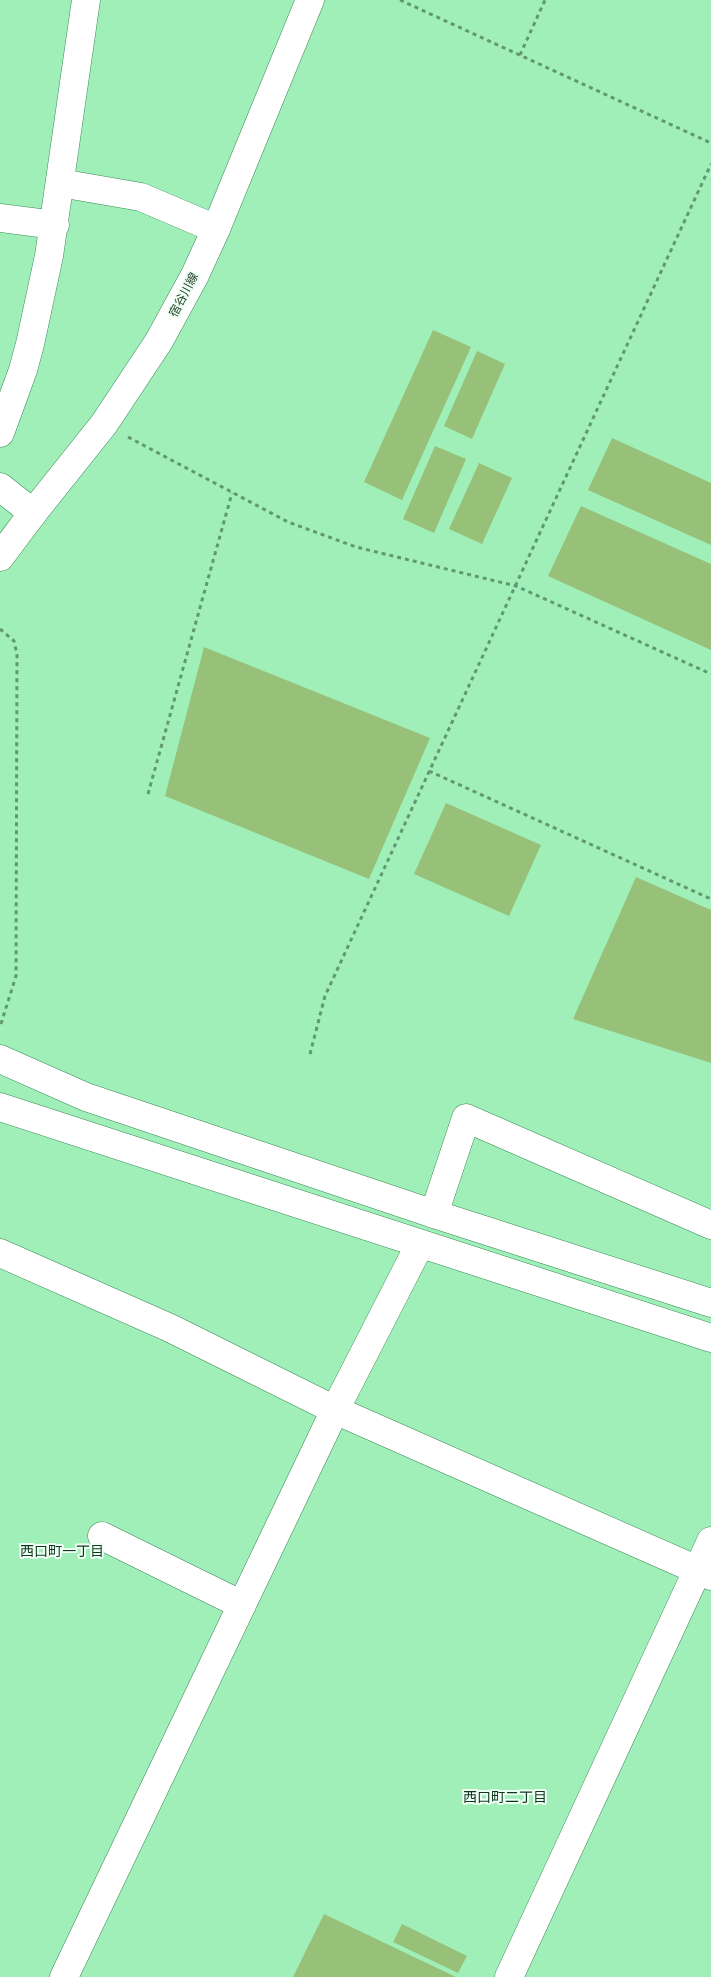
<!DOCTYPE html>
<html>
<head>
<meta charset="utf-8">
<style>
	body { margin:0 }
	canvas { display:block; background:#a0efb8 }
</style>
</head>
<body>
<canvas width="711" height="1977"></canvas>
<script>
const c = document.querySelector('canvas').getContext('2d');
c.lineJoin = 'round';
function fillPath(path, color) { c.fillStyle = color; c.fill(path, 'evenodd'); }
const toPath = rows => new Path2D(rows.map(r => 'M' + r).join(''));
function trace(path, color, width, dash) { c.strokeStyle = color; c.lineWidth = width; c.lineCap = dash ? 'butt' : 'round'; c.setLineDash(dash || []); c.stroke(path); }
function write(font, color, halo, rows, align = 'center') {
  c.font = font + ' Quicksand,"Noto Sans JP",sans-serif'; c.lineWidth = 4; c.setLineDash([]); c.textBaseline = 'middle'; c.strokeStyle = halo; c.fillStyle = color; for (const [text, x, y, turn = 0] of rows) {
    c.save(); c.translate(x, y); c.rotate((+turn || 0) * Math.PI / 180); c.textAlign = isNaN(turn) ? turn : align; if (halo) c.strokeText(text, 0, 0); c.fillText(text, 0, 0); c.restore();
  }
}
fillPath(toPath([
	[433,330,471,347,402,500,364,482],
	[477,351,505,364,472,439,444,426],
	[612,438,711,483,711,545,588,490],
	[435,446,466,459,434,533,403,519],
	[479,463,512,478,482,544,449,529],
	[581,506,711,564,711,650,548,576],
	[204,647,430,738,369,879,165,796],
	[446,803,541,845,509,916,414,874],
	[636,877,711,910,711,1063,573,1019],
	[324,1914,456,1977,293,1977],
	[402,1924,467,1956,458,1973,393,1942]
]), '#97c179');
const minor = toPath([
	[60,183,141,197,216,229],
	[0,218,55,225],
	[0,433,23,370,30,344,49,256,86,0],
	[0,487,33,513],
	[434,1214,466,1118,711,1225],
	[0,1253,170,1328,335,1410,711,1576],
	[102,1536,242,1605],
	[64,1977,335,1410,420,1244],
	[509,1977,711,1541]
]);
const tertiary = toPath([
	[0,1059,86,1097,434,1214,711,1303],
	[0,1107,711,1338]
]);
const secondary = toPath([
	[0,557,33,513,104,424,159,341,195,275,216,229,310,0]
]);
trace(minor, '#3a8756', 29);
trace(tertiary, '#3a8756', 29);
trace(secondary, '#3a8756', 29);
trace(toPath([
	[400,0,711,143],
	[520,55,545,0],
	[128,437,288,522,356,547,516,586,711,674],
	[0,629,14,641,17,655,16,976,0,1027],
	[429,771,711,899],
	[148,794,232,493],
	[310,1054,325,996,711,164]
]), '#609871', 3, [4, 4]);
trace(minor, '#fff', 28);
trace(tertiary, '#fff', 28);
trace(secondary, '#fff', 28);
write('12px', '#1e3e29', '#f0fff4', [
	["宿谷川線",184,295,-62]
]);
write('14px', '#0d371e', '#f0fff4', [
	["西口町一丁目",62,1552],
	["西口町二丁目",505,1798]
]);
</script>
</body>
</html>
